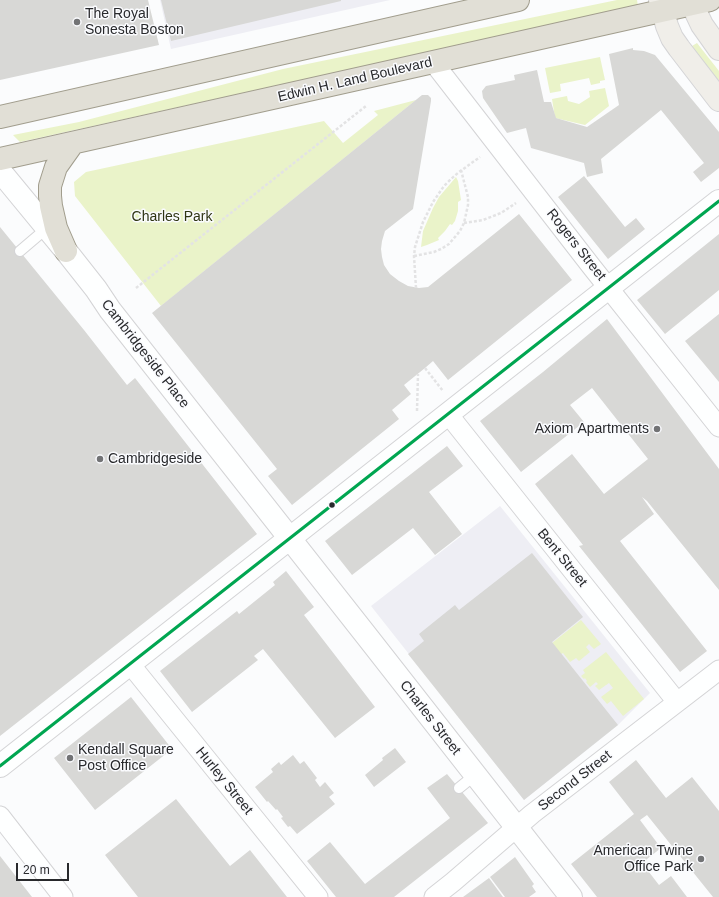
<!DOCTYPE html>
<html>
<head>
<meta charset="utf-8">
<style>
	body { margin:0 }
	#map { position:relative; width:719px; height:897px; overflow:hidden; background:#fbfcfd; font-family:Helvetica,sans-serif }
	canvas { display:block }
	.scale { position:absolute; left:16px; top:863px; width:53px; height:18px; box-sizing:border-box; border:2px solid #28292c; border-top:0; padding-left:5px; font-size:12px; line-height:14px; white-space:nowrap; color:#28292c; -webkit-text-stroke:3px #fafbfe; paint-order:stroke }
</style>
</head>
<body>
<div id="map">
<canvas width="719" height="897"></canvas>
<div class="scale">20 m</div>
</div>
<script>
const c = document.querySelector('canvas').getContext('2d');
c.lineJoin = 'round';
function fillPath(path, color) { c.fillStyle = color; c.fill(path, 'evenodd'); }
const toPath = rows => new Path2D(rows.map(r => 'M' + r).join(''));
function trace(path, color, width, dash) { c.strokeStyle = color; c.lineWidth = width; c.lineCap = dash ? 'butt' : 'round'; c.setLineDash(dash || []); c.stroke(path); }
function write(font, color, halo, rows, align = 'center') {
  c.font = font + ' Helvetica,sans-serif'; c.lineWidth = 3; c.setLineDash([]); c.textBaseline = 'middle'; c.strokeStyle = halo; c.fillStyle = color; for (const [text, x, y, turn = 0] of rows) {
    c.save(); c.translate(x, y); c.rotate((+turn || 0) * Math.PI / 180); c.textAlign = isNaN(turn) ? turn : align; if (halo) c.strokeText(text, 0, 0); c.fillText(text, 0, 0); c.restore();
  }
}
fillPath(toPath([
	[160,0,390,0,171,49],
	[500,506,650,693,618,725,524,800,371,606]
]), '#eeeef4');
fillPath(toPath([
	[617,0,637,0,638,6,20,142,13,135,79,122,283,69],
	[697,43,719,71,719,83,692,46],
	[600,57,605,80,600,81,600,83,591,85,589,78,560,84,561,91,550,93,545,68],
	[605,88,609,106,585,125,555,118,552,99,567,96,568,101,579,104,590,97,589,91],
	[416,100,161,306,75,196,74,182,86,172,324,121,343,143,378,115,374,111],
	[456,177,458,181,461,200,458,202,458,211,455,221,452,225,450,224,445,231,438,238,439,240,427,245,421,247,423,231,433,208,439,197],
	[581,620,601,644,594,649,589,644,586,647,590,652,579,661,576,658,570,662,563,653,558,656,547,647],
	[606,652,644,699,623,716,611,701,607,704,601,697,613,688,609,683,599,690,595,686,598,684,596,682,590,687,586,682,587,681,585,678,584,679,581,676,585,673,583,670]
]), '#eaf3c9');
fillPath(toPath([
	[0,0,148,0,159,45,0,80],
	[161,0,341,0,341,1,171,41],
	[633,48,633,50,644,51,655,55,719,132,719,168,701,182,693,172,704,163,661,110,601,159,603,173,587,177,584,163,531,148,526,128,507,133,483,98,482,91,486,86,515,80,514,75,537,70,544,102,551,102,556,118,587,127,619,105,609,54],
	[422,95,428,95,431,98,431,101,413,209,385,231,382,241,381,249,382,257,384,265,390,274,399,281,408,286,419,288,428,287,519,214,572,280,448,380,433,361,425,368,404,385,411,394,392,410,399,419,292,505,268,476,277,469,152,313],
	[584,176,625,227,636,218,645,229,608,259,558,197],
	[0,227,84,330,127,385,135,378,257,534,0,736],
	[719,234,719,290,665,334,637,300],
	[719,314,719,382,685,341],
	[607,319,719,469,719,590,647,501,642,497,654,514,620,541,707,651,680,672,579,546,583,545,535,484,572,454,604,494,648,459,592,388,570,405,584,422,521,472,480,421,543,372],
	[447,446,463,466,429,492,462,534,435,555,413,528,352,575,325,541],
	[532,553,583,617,552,642,618,725,524,800,408,654,424,641,419,634,455,605,459,610],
	[286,571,314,607,304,615,375,707,335,738,263,649,254,656,258,660,192,712,160,671,237,611,239,614,275,585,273,582],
	[131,697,172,749,95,810,54,758],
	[395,748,406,762,374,787,365,775,383,760,382,758],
	[293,755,300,764,304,761,317,778,315,780,320,787,325,782,334,793,329,797,335,804,297,834,290,826,288,827,281,818,283,817,277,809,276,810,268,801,267,802,255,787,273,772,271,769,279,762,281,765],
	[636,760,666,798,692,777,719,811,719,897,713,897,647,815,640,820,661,848,642,863,659,885,671,876,687,897,597,897,571,864,634,814,609,782],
	[447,774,488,823,394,897,336,897,307,861,330,842,365,884,450,818,427,788],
	[176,799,230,866,250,850,287,897,138,897,105,855],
	[0,856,32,897,0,897],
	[515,857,534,884,532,886,536,892,529,897,505,897,490,877],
	[489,878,503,897,463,897]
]), '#d8d8d6');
const service = toPath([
	[20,251,47,228],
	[459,788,475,775]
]);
const minor = toPath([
	[433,62,591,266,719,427],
	[448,414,677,702],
	[130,664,318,897],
	[0,816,63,897],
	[434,897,453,882,532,814,719,670]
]);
const tertiary = toPath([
	[0,171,66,251,96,289,110,310,369,639,571,897],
	[0,766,719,201]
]);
const secondary = toPath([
	[660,0,667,26,672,38,679,48,719,100],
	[691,0,692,4,702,25,719,49]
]);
const primary = toPath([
	[0,117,518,0],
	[0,159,710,0],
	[66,251,56,228,51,206,50,196,50,186,56,167,73,143]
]);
trace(service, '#d4d4d6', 12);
trace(minor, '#d4d4d6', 21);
trace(tertiary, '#d4d4d6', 24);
trace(secondary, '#d4d4d6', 24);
trace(primary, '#a19d8d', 24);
trace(toPath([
	[464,223,483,220,501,213,516,203],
	[414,256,434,252,441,249,449,244,460,231,464,223,468,205,468,197,461,170],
	[136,288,366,106],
	[416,288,414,256,415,247,423,222,433,202,444,186,451,179,459,172,480,157],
	[425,368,443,391],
	[417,411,418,374]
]), '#e3e3e4', 2.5, [3, 2]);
trace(service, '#feffff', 10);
trace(minor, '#feffff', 19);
trace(tertiary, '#feffff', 22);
trace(secondary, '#f0eee9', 22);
trace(primary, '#e1dfd6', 22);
trace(toPath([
	[0,766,719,201]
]), '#00a651', 3);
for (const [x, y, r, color] of [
	[77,22,4,"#727375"],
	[657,429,4,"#727375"],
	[100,459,4,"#727375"],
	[332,505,3.5,"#28292c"],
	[70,758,4,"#727375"],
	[701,859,4,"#727375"]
]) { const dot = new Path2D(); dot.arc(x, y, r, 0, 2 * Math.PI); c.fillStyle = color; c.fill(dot); trace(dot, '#fafbfe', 1.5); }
write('14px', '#28292c', '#fafbfe', [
	["The Royal",85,14],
	["Sonesta Boston",85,30],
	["Axiom Apartments",649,429,"right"],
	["Cambridgeside",108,459],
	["Kendall Square",78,750],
	["Post Office",78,766],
	["American Twine",693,851,"right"],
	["Office Park",693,867,"right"]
], 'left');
write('14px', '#28292c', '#fafbfe', [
	["Edwin H. Land Boulevard",355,80,-13],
	["Rogers Street",576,245,52],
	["Cambridgeside Place",145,354,52],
	["Bent Street",562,558,51],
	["Charles Street",430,718,52],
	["Hurley Street",224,781,51],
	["Second Street",575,781,-38]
]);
write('14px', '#2f3513', '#fafbfe', [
	["Charles Park",172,217]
]);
</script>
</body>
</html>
